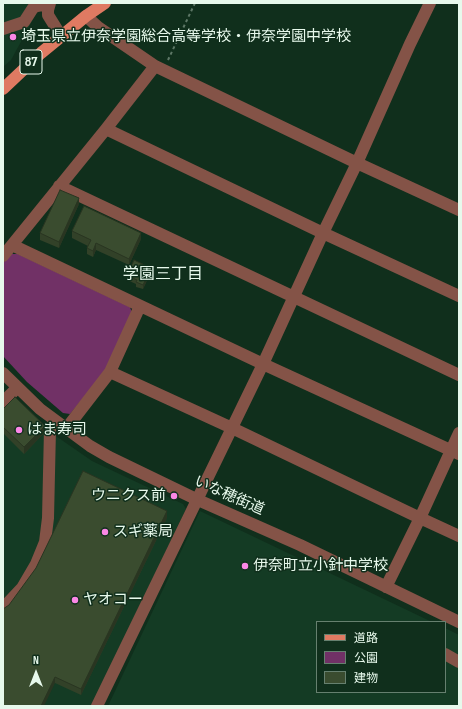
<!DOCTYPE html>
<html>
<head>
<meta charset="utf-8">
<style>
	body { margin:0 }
	#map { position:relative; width:462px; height:709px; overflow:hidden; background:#102f1c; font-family:"Sofia Sans Condensed","Noto Sans JP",sans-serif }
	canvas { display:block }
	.frame { position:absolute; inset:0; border:4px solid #e7f9ec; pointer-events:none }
	.legend { position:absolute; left:316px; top:621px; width:130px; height:72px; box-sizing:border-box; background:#102f1c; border:1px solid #66806f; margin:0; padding:5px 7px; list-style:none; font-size:12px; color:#e7f9ec }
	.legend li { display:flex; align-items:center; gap:8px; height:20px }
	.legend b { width:20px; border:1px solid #66806f }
	.north { position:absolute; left:16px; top:653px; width:40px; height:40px; -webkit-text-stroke:3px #102f1c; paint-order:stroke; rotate:0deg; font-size:11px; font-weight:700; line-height:16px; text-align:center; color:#e7f9ec }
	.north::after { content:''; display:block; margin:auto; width:14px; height:18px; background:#e7f9ec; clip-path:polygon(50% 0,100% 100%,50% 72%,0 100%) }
</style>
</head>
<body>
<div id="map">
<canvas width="462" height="709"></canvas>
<div class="frame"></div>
<ul class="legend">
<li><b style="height:5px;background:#df7a62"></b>道路</li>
<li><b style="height:11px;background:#713166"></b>公園</li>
<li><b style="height:11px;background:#3a4c2f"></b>建物</li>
</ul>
<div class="north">N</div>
</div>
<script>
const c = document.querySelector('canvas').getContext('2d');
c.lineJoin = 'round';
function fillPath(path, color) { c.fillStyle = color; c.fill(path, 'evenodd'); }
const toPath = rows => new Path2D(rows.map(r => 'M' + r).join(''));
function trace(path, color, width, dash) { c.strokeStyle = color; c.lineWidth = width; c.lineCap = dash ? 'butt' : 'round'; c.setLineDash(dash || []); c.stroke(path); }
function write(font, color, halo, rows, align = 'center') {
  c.font = font + ' "Sofia Sans Condensed","Noto Sans JP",sans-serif'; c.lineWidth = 3; c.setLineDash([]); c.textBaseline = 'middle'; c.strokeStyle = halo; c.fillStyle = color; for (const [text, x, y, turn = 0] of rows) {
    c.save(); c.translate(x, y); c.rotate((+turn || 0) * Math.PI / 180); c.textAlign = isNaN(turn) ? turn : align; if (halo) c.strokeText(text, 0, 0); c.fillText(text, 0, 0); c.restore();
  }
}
fillPath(toPath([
	[3,3,38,3,36,14,11,60,3,67],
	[3,388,26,411,53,434,92,461,183,504,186,509,92,706,3,706],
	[200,511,432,622,317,622,317,692,445,692,445,628,459,635,459,706,108,706]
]), '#143b24');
fillPath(toPath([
	[10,254,18,254,130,307,132,313,105,372,70,414,63,413,27,382,3,356,3,263]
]), '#713166');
trace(toPath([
	[168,60,195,3]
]), '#5e7867', 2, [3, 3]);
trace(toPath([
	[50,3,48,10,48,15,61,36],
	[86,16,98,27,155,66,357,163,459,210],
	[3,29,24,22,33,8,37,6,42,5,48,7],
	[106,129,323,233,459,296],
	[59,186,459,375],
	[12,245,263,364,459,454],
	[3,256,106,129,155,66],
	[110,372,232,428,420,518,459,536],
	[3,373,40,409,90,446,109,457,198,500,300,545,459,622],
	[3,402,17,388],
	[66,429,110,372,140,306],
	[386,587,420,518,459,433],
	[3,608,22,588,36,564,45,542,48,518,50,429],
	[445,654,459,662],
	[97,706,263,364,323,233,357,163,410,44,430,3]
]), '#845347', 12);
trace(toPath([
	[3,89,41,53,86,16,105,3]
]), '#df7a62', 12);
fillPath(toPath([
	[79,204,59,248,40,240,40,233],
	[72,231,141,239,129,265,96,250,93,257,87,254,87,248,88,246,72,238],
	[151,272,143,289,136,287,136,284,127,280,127,275],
	[3,409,45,432,24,454,3,433],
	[167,518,81,695,55,683,3,706]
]), '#324128');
fillPath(toPath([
	[79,198,79,204,59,248,59,242],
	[141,233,141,239,129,265,129,259],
	[96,243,96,250,93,257,93,251],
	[151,268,151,272,143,289,143,285],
	[45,426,45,432,24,454,24,447],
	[167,511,167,518,81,695,81,689],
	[55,677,55,683,44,706,41,706]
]), '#293521');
const building = toPath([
	[60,190,79,198,59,242,40,233,60,190],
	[84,206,141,233,129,259,96,243,93,251,87,248,91,240,72,231,84,206],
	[134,260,151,268,143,285,136,282,137,280,127,275,134,260],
	[15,397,45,426,24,447,3,427,3,409,15,397],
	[83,471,167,511,81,689,55,677,41,706,3,706,3,609,9,605,36,568,83,471]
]);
fillPath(building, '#3a4c2f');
trace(building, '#293521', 1);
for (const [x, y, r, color] of [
	[13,37,4,"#fb87e6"],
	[19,430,4,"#fb87e6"],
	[174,496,4,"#fb87e6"],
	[105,532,4,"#fb87e6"],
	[245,566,4,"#fb87e6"],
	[75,600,4,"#fb87e6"]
]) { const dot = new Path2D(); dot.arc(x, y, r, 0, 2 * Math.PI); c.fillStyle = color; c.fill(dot); trace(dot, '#102f1c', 1.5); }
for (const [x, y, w] of [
	[31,62,22]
]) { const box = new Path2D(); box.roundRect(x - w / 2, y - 12, w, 24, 3); c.fillStyle = '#102f1c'; c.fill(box); trace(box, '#e7f9ec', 1); }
write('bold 14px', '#e7f9ec', null, [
	["87",31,62]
]);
write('15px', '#e7f9ec', '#102f1c', [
	["埼玉県立伊奈学園総合高等学校・伊奈学園中学校",21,37],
	["はま寿司",27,430],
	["ウニクス前",166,496,"right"],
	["スギ薬局",113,532],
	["伊奈町立小針中学校",253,566],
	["ヤオコー",83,600]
], 'left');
write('15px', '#e7f9ec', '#102f1c', [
	["いな穂街道",229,496,24]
]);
write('16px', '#e7f9ec', '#102f1c', [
	["学園三丁目",163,275]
]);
</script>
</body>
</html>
